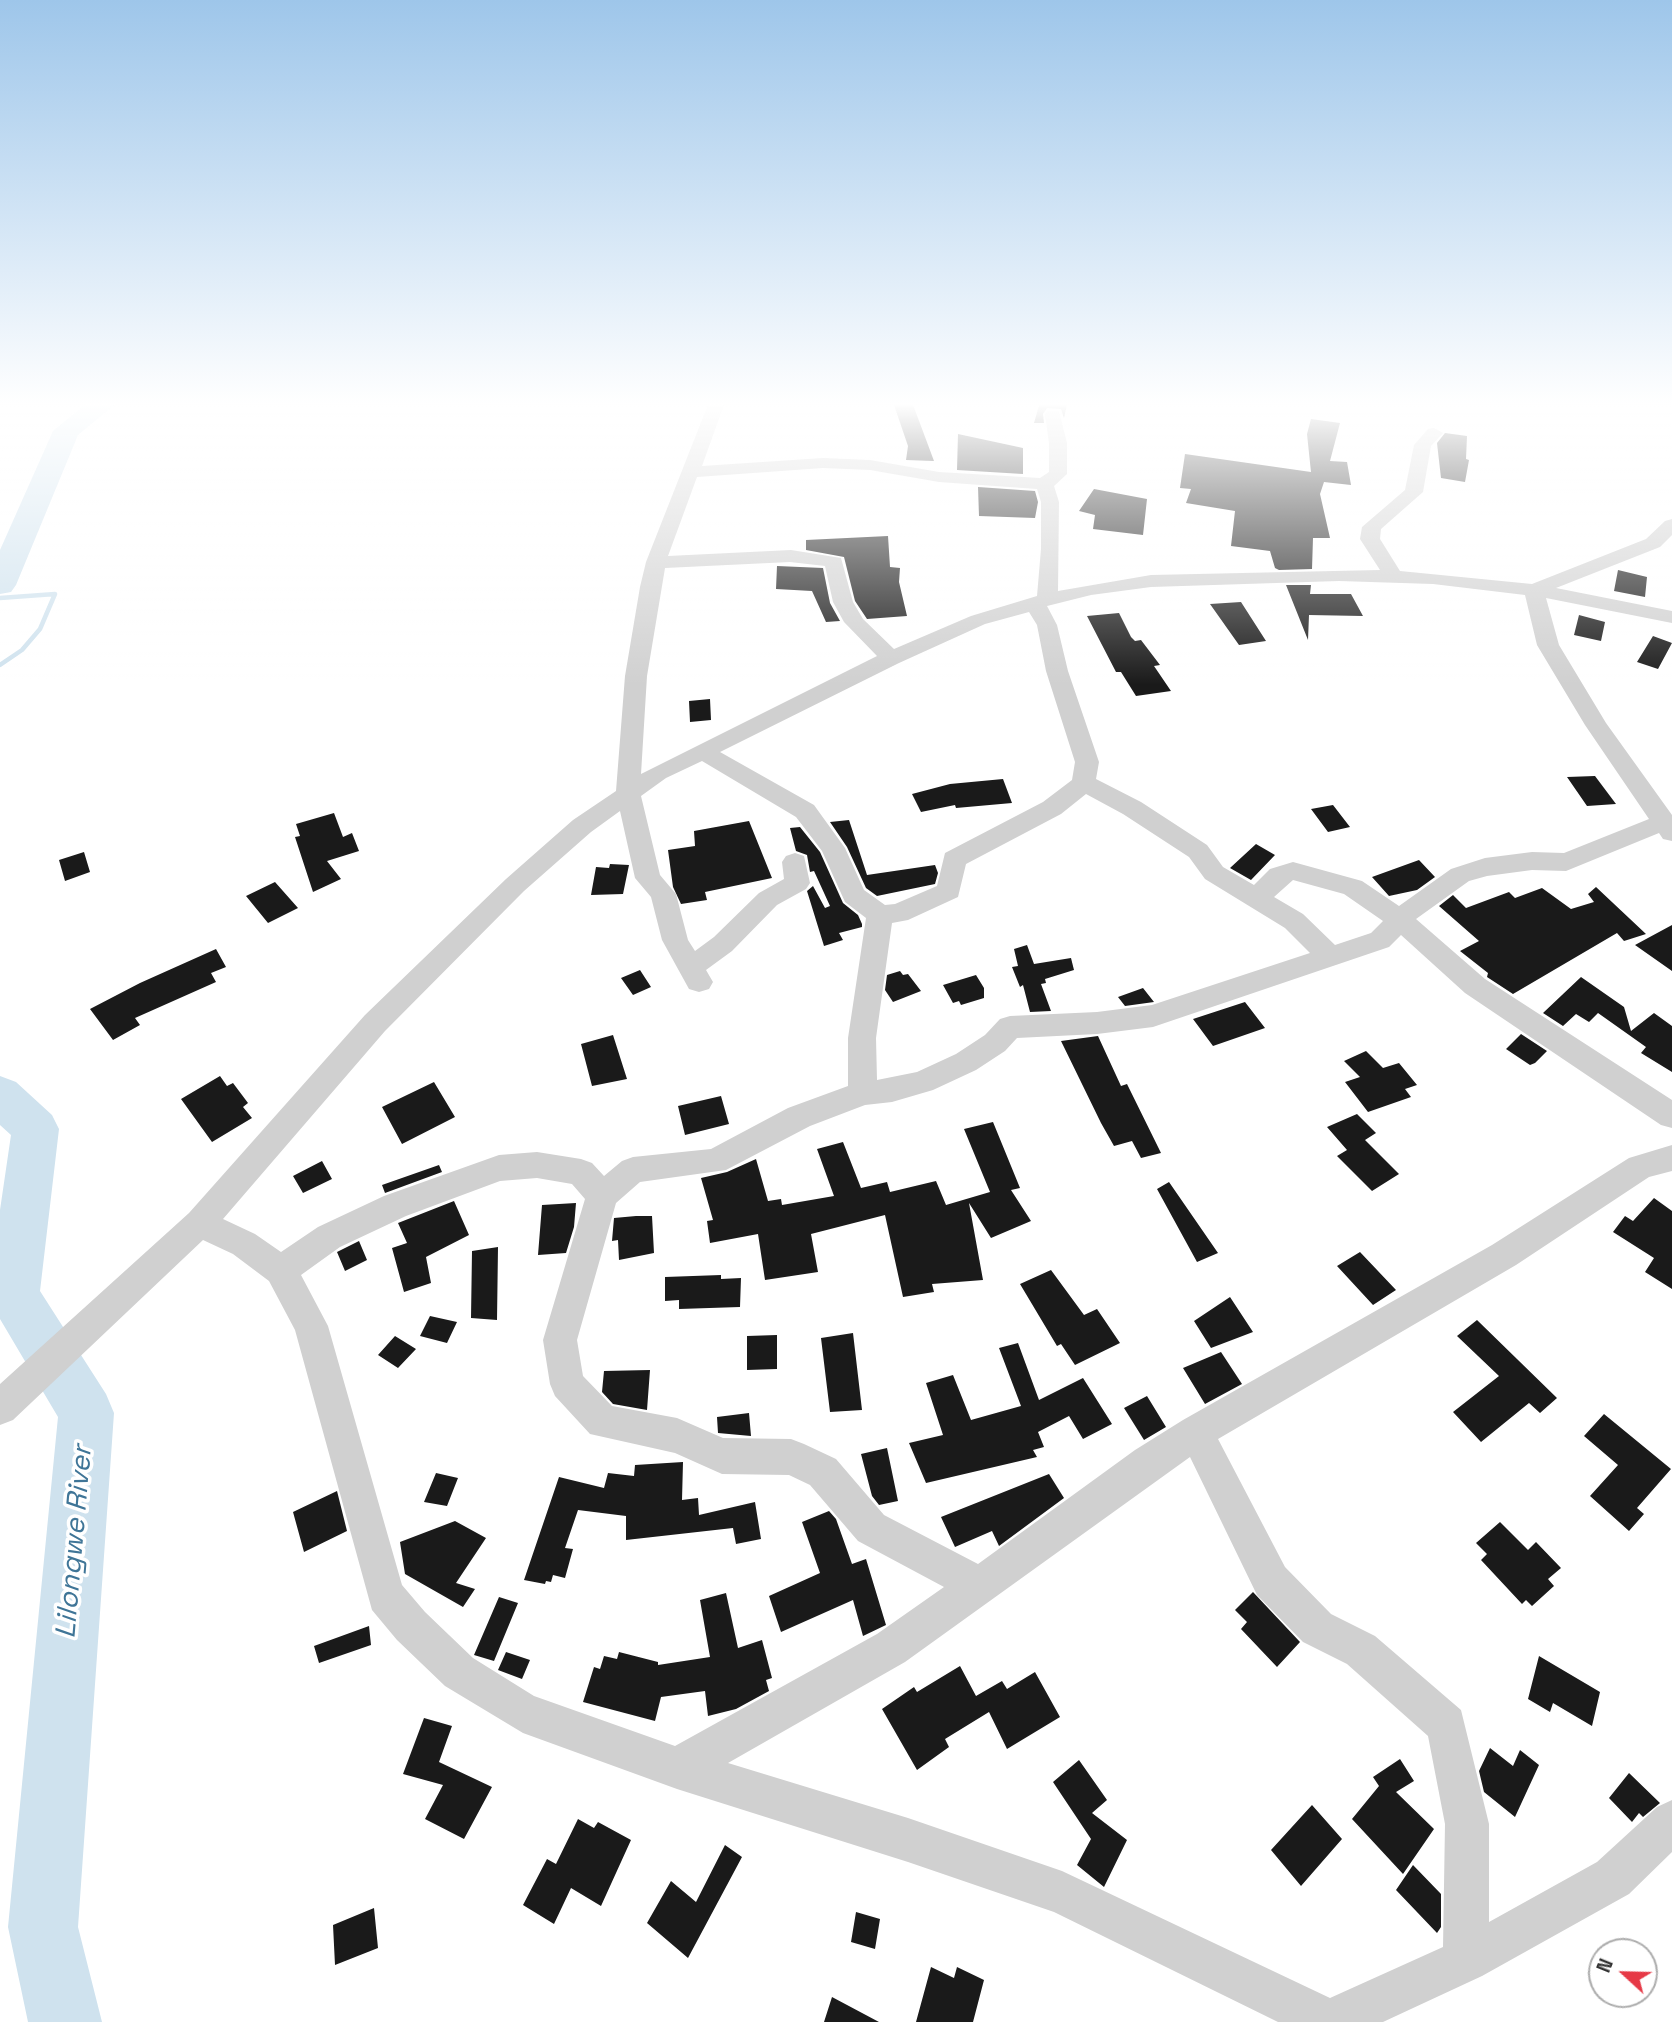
<!DOCTYPE html>
<html>
<head>
<meta charset="utf-8">
<style>
	body { margin:0 }
	#map { position:relative; width:1672px; height:2022px; overflow:hidden; background:#fff; font-family:"Space Grotesk",sans-serif }
	canvas { display:block }
	.north { position:absolute; left:1588px; top:1938px; width:70px; height:70px; box-sizing:border-box; background:#fff; border:2px solid #adadad; border-radius:50%; rotate:292deg; font-size:19px; font-weight:700; line-height:28px; text-align:center; color:#333 }
	.north::after { content:''; display:block; margin:auto; width:24px; height:32px; background:#e63946; clip-path:polygon(50% 0,100% 100%,50% 72%,0 100%) }
</style>
</head>
<body>
<div id="map">
<canvas width="1672" height="2022"></canvas>
<div class="north">N</div>
</div>
<script>
const c = document.querySelector('canvas').getContext('2d');
c.lineJoin = 'round';
const toPath = rows => new Path2D(rows.map(r => 'M' + r).join(''));
function trace(path, color, width, dash) { c.strokeStyle = color; c.lineWidth = width; c.lineCap = dash ? 'butt' : 'round'; c.setLineDash(dash || []); c.stroke(path); }
function fillPath(path, color) { c.fillStyle = color; c.fill(path, 'evenodd'); }
function write(font, color, halo, rows, align = 'center') {
  c.font = font + ' "Space Grotesk",sans-serif'; c.lineWidth = 7; c.setLineDash([]); c.textBaseline = 'middle'; c.strokeStyle = halo; c.fillStyle = color; for (const [text, x, y, turn = 0] of rows) {
    c.save(); c.translate(x, y); c.rotate((+turn || 0) * Math.PI / 180); c.textAlign = isNaN(turn) ? turn : align; if (halo) c.strokeText(text, 0, 0); c.fillText(text, 0, 0); c.restore();
  }
}
trace(toPath([
	[0,598,55,594,40,629,22,650,0,665]
]), '#cfe2ee', 4.5);
fillPath(toPath([
	[88,402,118,402,78,435,16,585,11,592,0,594,0,550,53,431,88,402],
	[0,1076,16,1082,52,1115,59,1129,40,1291,106,1394,114,1413,78,1927,102,2022,28,2022,8,1927,58,1417,0,1319,0,1210,11,1135,0,1125,0,1076]
]), '#cfe2ee');
fillPath(toPath([
	[893,402,912,402,934,461,906,460,908,446],
	[1040,402,1067,405,1064,418,1061,409,1047,408,1043,414,1044,423,1034,423],
	[1311,419,1340,423,1330,461,1347,462,1351,485,1324,482,1320,494,1330,538,1313,538,1312,569,1279,570,1275,568,1270,551,1231,546,1235,511,1186,503,1191,489,1180,488,1185,454,1311,472,1307,434],
	[1445,433,1467,436,1466,459,1469,460,1465,482,1441,478,1437,443],
	[958,434,1023,448,1023,474,957,470],
	[978,487,1035,491,1038,502,1035,518,979,516],
	[1094,489,1147,499,1143,535,1093,529,1095,515,1079,511],
	[888,536,890,567,900,568,899,582,907,616,867,619,855,601,844,557,806,550,806,540],
	[777,566,823,568,830,603,840,621,826,622,812,591,776,589],
	[1618,570,1647,577,1645,597,1614,591],
	[1286,585,1311,585,1310,594,1351,594,1363,616,1309,615,1308,640],
	[1241,602,1266,641,1239,645,1210,604],
	[1119,613,1131,637,1135,641,1141,640,1160,665,1154,666,1171,691,1136,696,1121,672,1116,672,1087,616],
	[1579,615,1605,622,1601,641,1574,635],
	[1653,636,1672,643,1658,669,1637,662],
	[710,699,711,720,690,722,689,701],
	[1595,776,1616,804,1587,806,1567,777],
	[1003,779,1012,803,956,808,955,805,921,812,912,794,950,784],
	[1333,805,1350,827,1328,832,1311,809],
	[334,813,343,837,352,833,359,851,327,861,341,879,313,892,295,837,300,836,296,824],
	[849,820,867,875,935,865,938,873,935,884,877,896,866,888,847,847,830,822],
	[749,821,772,878,705,892,707,900,681,904,673,887,668,850,695,846,694,831],
	[800,827,820,852,843,903,858,915,862,924,862,927,839,933,843,940,824,946,807,891,813,886,825,908,830,906,814,871,810,872,807,855,796,851,790,828],
	[1256,844,1275,855,1251,880,1230,868],
	[84,852,90,872,65,881,59,860],
	[1419,860,1435,877,1417,890,1389,896,1372,877],
	[610,864,629,865,623,894,591,895,596,867,609,868],
	[275,882,298,908,268,923,246,896],
	[1596,887,1646,934,1624,941,1617,933,1513,994,1487,977,1488,973,1460,951,1479,941,1439,906,1453,895,1466,908,1509,892,1515,898,1542,888,1571,909,1594,902,1588,894],
	[1672,925,1672,971,1635,945],
	[1027,945,1034,964,1071,958,1074,970,1045,979,1046,983,1041,984,1051,1011,1030,1012,1023,985,1020,987,1012,967,1018,966,1014,949],
	[216,949,226,967,211,973,216,982,135,1018,140,1025,113,1040,90,1009,140,983],
	[640,970,651,987,633,995,621,978],
	[900,971,903,975,908,974,921,991,893,1002,885,990,887,975],
	[976,975,984,988,984,998,961,1005,959,1001,953,1003,943,985],
	[1581,977,1624,1007,1631,1031,1654,1013,1672,1026,1672,1072,1641,1053,1646,1047,1598,1013,1589,1022,1576,1014,1563,1026,1543,1013],
	[1143,988,1154,1002,1125,1006,1118,997],
	[1245,1002,1265,1028,1213,1046,1193,1019],
	[1521,1034,1547,1051,1535,1063,1530,1065,1506,1049],
	[613,1035,627,1079,592,1086,581,1044],
	[1098,1036,1121,1086,1127,1084,1161,1153,1141,1158,1132,1141,1114,1146,1101,1123,1061,1041],
	[1366,1051,1383,1068,1399,1063,1417,1085,1405,1089,1411,1097,1368,1112,1345,1082,1360,1077,1344,1061],
	[220,1076,227,1086,233,1083,248,1103,243,1107,252,1118,212,1142,181,1099],
	[434,1082,455,1117,402,1144,382,1107],
	[721,1096,729,1124,685,1135,678,1106],
	[1357,1114,1376,1133,1365,1140,1399,1174,1372,1191,1337,1156,1347,1150,1327,1127],
	[993,1122,1020,1188,1011,1190,1031,1221,991,1238,969,1203,983,1280,932,1284,934,1292,903,1297,885,1215,811,1234,818,1272,765,1280,758,1234,710,1243,707,1221,713,1220,701,1178,727,1172,756,1159,768,1201,781,1199,782,1205,834,1196,817,1149,843,1142,861,1188,887,1182,890,1192,936,1181,946,1205,990,1192,964,1129],
	[322,1161,332,1179,303,1193,293,1176],
	[439,1165,442,1172,385,1193,382,1185],
	[1169,1182,1218,1253,1197,1262,1157,1189],
	[1654,1198,1672,1211,1672,1289,1645,1272,1654,1258,1613,1232,1625,1216,1633,1221],
	[454,1201,469,1235,426,1257,431,1283,404,1292,392,1248,407,1243,398,1223],
	[576,1203,574,1227,566,1253,538,1255,542,1205],
	[636,1216,652,1216,654,1253,619,1260,618,1240,612,1241,614,1218],
	[359,1241,367,1260,345,1271,337,1252],
	[498,1247,497,1320,471,1318,472,1251],
	[1360,1252,1396,1290,1373,1305,1337,1266],
	[1051,1270,1084,1315,1097,1309,1120,1343,1075,1365,1061,1344,1057,1346,1020,1284],
	[721,1275,721,1279,741,1278,740,1307,679,1309,679,1300,665,1301,665,1277],
	[1230,1297,1253,1332,1211,1348,1194,1321],
	[430,1316,457,1322,447,1343,420,1336],
	[1477,1320,1557,1398,1540,1413,1529,1403,1481,1442,1453,1412,1499,1376,1457,1336],
	[853,1333,862,1410,830,1412,821,1338],
	[777,1335,777,1369,747,1370,747,1336],
	[395,1336,416,1349,398,1368,378,1355],
	[1018,1343,1039,1400,1083,1378,1112,1424,1083,1439,1069,1416,1038,1432,1044,1447,1033,1450,1037,1457,926,1483,909,1443,943,1435,926,1383,953,1375,971,1420,1021,1406,999,1348],
	[1221,1352,1242,1384,1205,1404,1183,1368],
	[650,1370,647,1410,613,1404,602,1392,604,1371],
	[1147,1396,1166,1427,1144,1440,1124,1408],
	[749,1413,751,1436,718,1433,717,1417],
	[1604,1414,1671,1469,1637,1508,1644,1514,1629,1531,1590,1496,1618,1465,1584,1436],
	[887,1448,898,1501,879,1505,872,1496,861,1454],
	[683,1462,682,1500,698,1498,699,1515,755,1502,761,1539,736,1544,733,1528,626,1540,626,1516,578,1510,565,1548,573,1549,565,1578,553,1575,551,1582,546,1581,545,1584,524,1580,559,1477,604,1488,608,1473,634,1476,635,1465],
	[436,1473,458,1478,447,1506,424,1502],
	[1049,1474,1064,1498,999,1546,992,1531,955,1547,941,1517],
	[337,1491,347,1531,304,1552,293,1512],
	[829,1511,836,1519,852,1564,866,1559,886,1625,863,1636,853,1600,781,1632,769,1596,820,1573,802,1522],
	[455,1521,486,1538,456,1583,475,1589,463,1607,405,1574,400,1542],
	[1500,1522,1528,1550,1536,1542,1561,1568,1548,1579,1554,1586,1532,1606,1526,1600,1522,1604,1481,1560,1487,1554,1476,1543],
	[1253,1592,1300,1642,1277,1667,1241,1629,1247,1622,1235,1610],
	[726,1593,738,1648,762,1640,772,1678,766,1680,769,1691,736,1709,708,1716,705,1691,661,1697,655,1721,583,1702,594,1667,600,1669,604,1656,617,1659,619,1652,658,1662,658,1665,710,1657,700,1600],
	[499,1597,518,1603,494,1661,474,1655],
	[369,1626,371,1645,319,1663,314,1646],
	[506,1652,530,1660,522,1679,498,1670],
	[1539,1656,1600,1692,1592,1726,1553,1703,1550,1712,1528,1699],
	[960,1666,976,1696,1002,1681,1007,1689,1035,1672,1060,1717,1007,1749,989,1712,945,1739,949,1747,917,1770,882,1709,914,1687,917,1692],
	[424,1718,452,1726,439,1762,492,1787,464,1839,425,1819,443,1785,403,1774],
	[1490,1748,1513,1766,1520,1750,1539,1765,1515,1817,1484,1792,1479,1771],
	[1400,1759,1414,1781,1396,1792,1434,1829,1403,1874,1352,1819,1379,1786,1373,1777],
	[1079,1760,1107,1800,1092,1813,1127,1840,1104,1887,1077,1865,1091,1839,1053,1782],
	[1629,1773,1660,1803,1643,1817,1639,1813,1632,1822,1609,1798],
	[1312,1805,1342,1839,1301,1886,1271,1850],
	[578,1819,594,1828,598,1822,631,1840,601,1906,571,1888,554,1924,523,1905,547,1859,556,1864],
	[725,1845,742,1857,688,1958,647,1923,671,1881,696,1902],
	[1413,1865,1441,1894,1441,1927,1437,1933,1396,1890],
	[374,1908,378,1948,335,1965,333,1925],
	[856,1912,880,1919,875,1949,851,1942],
	[931,1967,954,1978,957,1967,984,1980,973,2022,916,2022],
	[832,1997,879,2022,824,2022]
]), '#1a1a1a');
fillPath(toPath([
	[709,402,725,402,702,466,823,458,870,460,939,472,1040,478,1049,472,1049,443,1045,415,1047,411,1059,411,1067,443,1067,474,1054,486,1059,502,1058,591,1151,575,1380,570,1360,539,1362,527,1405,490,1414,445,1428,429,1434,428,1443,433,1431,446,1423,492,1381,529,1380,539,1400,571,1532,584,1646,539,1665,521,1672,519,1672,535,1660,547,1556,588,1672,611,1672,623,1546,598,1559,645,1606,723,1672,815,1672,841,1663,839,1659,833,1566,871,1532,870,1487,876,1469,881,1416,919,1485,979,1672,1100,1672,1128,1661,1125,1465,993,1401,935,1389,947,1153,1027,1097,1034,1017,1038,1005,1051,976,1070,933,1090,892,1102,865,1105,810,1126,726,1170,640,1182,616,1203,577,1340,583,1376,612,1406,677,1418,723,1438,791,1439,804,1444,836,1459,884,1515,978,1564,1135,1450,1183,1420,1492,1245,1629,1158,1672,1145,1672,1171,1649,1177,1516,1265,1218,1439,1285,1567,1331,1614,1375,1636,1461,1710,1489,1824,1489,1922,1597,1862,1657,1807,1672,1800,1672,1852,1629,1894,1482,1976,1383,2022,1278,2022,1054,1912,908,1862,677,1789,523,1733,445,1686,397,1640,372,1610,295,1330,269,1281,233,1254,203,1240,13,1420,0,1425,0,1384,189,1213,365,1015,506,879,573,820,616,791,625,676,640,587,646,562,709,402],
	[823,468,870,470,939,482,1037,489,1041,502,1041,549,1037,596,971,616,894,649,863,619,853,602,841,558,791,550,668,556,697,477,823,468],
	[790,562,825,566,833,602,844,622,877,656,641,774,647,676,665,568,790,562],
	[1339,581,1433,584,1525,595,1537,645,1585,725,1649,819,1564,853,1532,852,1485,858,1451,869,1399,906,1362,881,1293,862,1270,869,1254,885,1223,867,1207,845,1141,802,1096,779,1099,762,1068,671,1057,625,1047,606,1091,595,1151,587,1339,581],
	[1029,612,1037,625,1046,671,1075,762,1072,780,1043,802,945,853,937,886,895,904,885,905,864,890,845,848,814,805,720,752,899,663,985,624,1029,612],
	[702,761,796,817,822,851,845,902,866,918,848,1038,848,1086,788,1108,711,1149,633,1157,622,1161,604,1176,592,1163,581,1159,537,1152,499,1155,384,1196,318,1227,281,1252,255,1234,223,1219,385,1031,524,891,591,832,620,811,635,878,651,897,662,940,689,989,699,992,709,989,713,982,706,970,732,951,777,905,806,889,810,883,804,856,795,853,786,856,782,862,784,879,759,893,714,937,695,951,688,940,676,894,660,875,641,796,666,778,702,761],
	[1086,794,1123,814,1189,857,1205,879,1285,928,1310,953,1152,1005,1097,1012,1010,1016,1000,1019,985,1035,956,1054,917,1072,877,1080,876,1038,892,923,908,920,958,897,966,864,1061,814,1086,794],
	[1293,880,1344,894,1383,921,1371,933,1335,945,1303,914,1274,897,1293,880],
	[537,1178,572,1184,585,1199,543,1340,550,1384,555,1396,590,1434,675,1453,722,1474,789,1475,810,1485,858,1541,944,1587,877,1634,675,1746,534,1696,473,1658,425,1612,402,1585,328,1326,301,1275,340,1247,406,1216,500,1181,537,1178],
	[1190,1457,1257,1595,1303,1642,1347,1664,1428,1736,1445,1824,1443,1947,1330,1998,1062,1871,908,1818,728,1763,905,1662,1190,1457]
]), '#d0d0d0');
const sky = c.createLinearGradient(0, 0, 0, 685);
sky.addColorStop(0, '#9ec6ea');
sky.addColorStop(0.59, '#fff');
sky.addColorStop(1, '#ffffff00');
c.fillStyle = sky;
c.fillRect(0, 0, 1672, 685);
write('italic 28px', '#3f7597', '#fff', [
	["Lilongwe River",75,1542,-85]
]);
</script>
</body>
</html>
